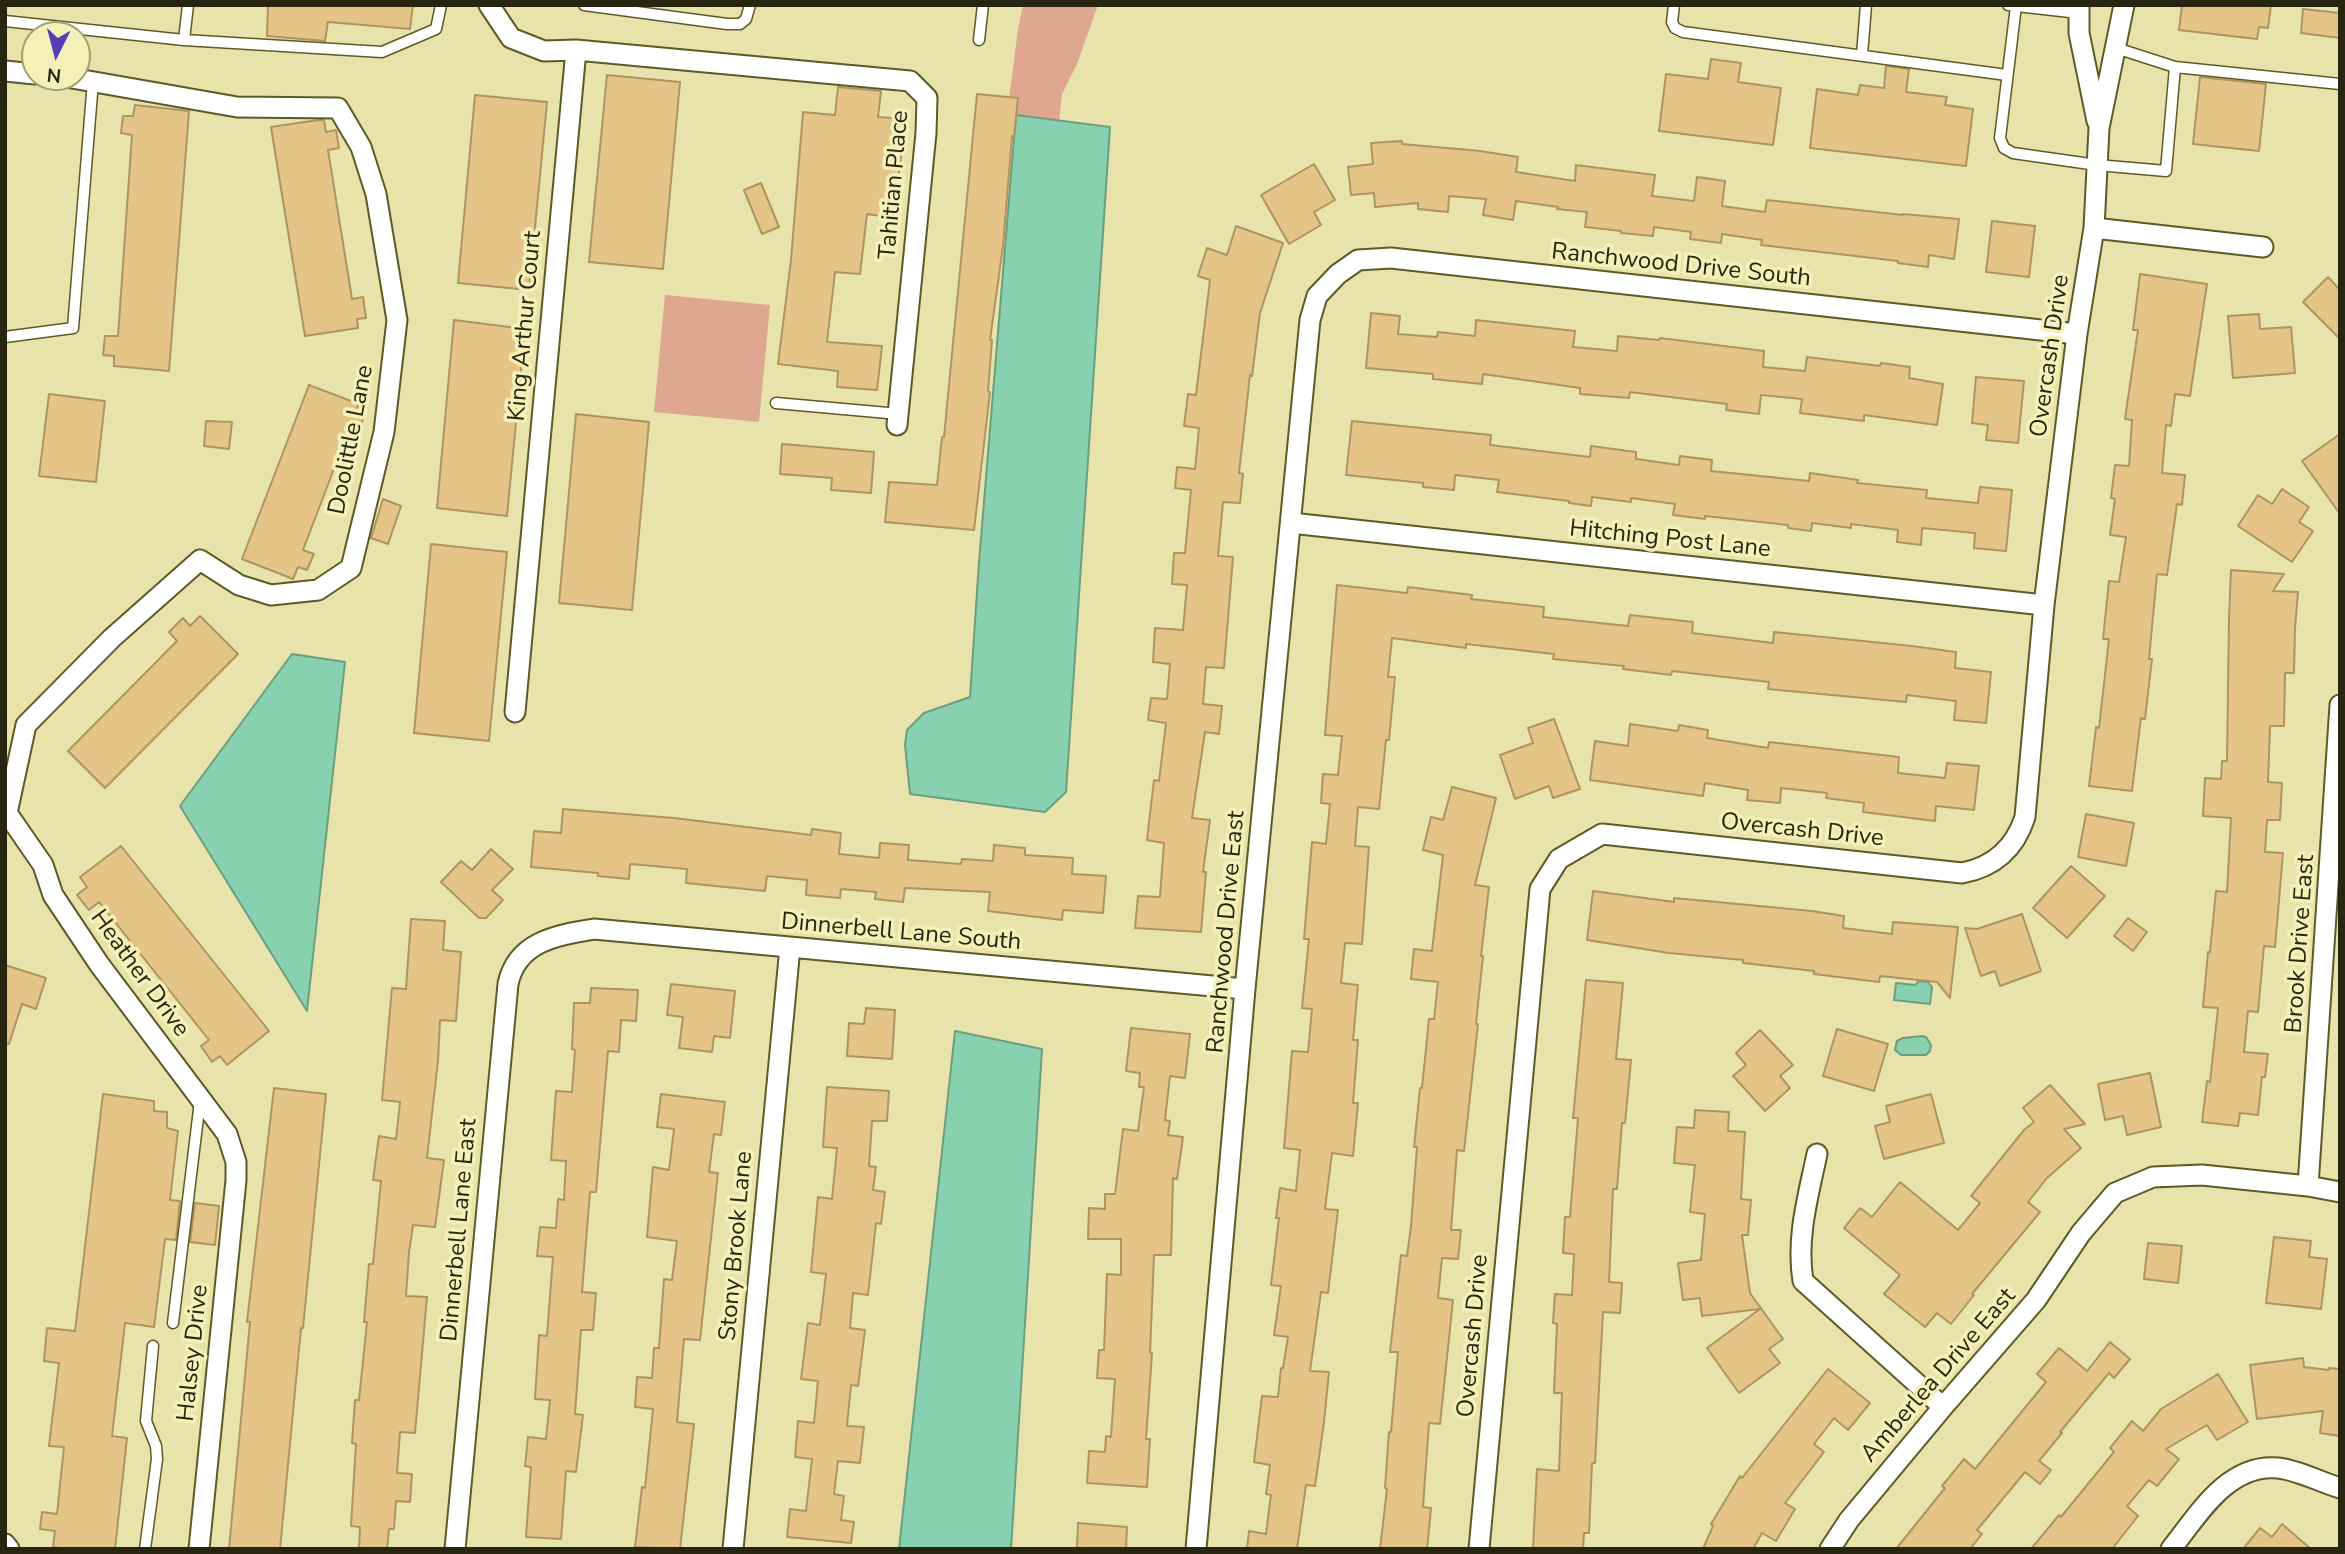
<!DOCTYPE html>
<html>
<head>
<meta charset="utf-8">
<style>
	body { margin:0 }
	#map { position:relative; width:2345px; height:1554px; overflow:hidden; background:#e7e3aa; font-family:"Nunito Sans",sans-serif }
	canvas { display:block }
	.frame { position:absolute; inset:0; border:7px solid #282610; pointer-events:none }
	.north { position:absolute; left:21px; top:21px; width:70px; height:70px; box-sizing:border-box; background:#f4f0b7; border:2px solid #a29f74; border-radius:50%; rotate:186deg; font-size:19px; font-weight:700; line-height:28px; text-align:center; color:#282610 }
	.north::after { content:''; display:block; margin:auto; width:24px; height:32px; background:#523eb5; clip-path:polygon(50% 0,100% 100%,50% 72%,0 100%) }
</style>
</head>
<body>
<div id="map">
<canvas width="2345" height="1554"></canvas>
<div class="frame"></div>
<div class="north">N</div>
</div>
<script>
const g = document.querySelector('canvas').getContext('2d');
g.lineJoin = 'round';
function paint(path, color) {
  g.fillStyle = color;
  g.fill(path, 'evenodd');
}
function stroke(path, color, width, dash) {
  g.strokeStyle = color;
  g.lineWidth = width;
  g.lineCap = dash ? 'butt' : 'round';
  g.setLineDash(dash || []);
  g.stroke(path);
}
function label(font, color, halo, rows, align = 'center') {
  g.font = font + ' "Nunito Sans",sans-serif';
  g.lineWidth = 7;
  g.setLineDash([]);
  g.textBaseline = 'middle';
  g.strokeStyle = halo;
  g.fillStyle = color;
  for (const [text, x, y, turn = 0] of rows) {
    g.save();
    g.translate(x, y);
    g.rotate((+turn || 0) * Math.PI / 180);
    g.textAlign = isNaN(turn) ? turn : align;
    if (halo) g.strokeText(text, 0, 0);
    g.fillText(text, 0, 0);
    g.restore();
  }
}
paint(new Path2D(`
	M1023,5H1098L1077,64L1062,94L1059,121L1016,116L1008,108L1018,29Z
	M665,295L770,305L759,422L654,412Z`), '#dfa78f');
const water = new Path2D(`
	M1016,115L1110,127L1066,792L1045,812L910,794L905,745L907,730L924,713L970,697L979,562Z
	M292,654L345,662L307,1011L180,806Z
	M1919,981L1928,982L1932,987L1930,1004L1894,1000L1896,983L1915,985Z
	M955,1031L1042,1049L1011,1549H899Z
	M1922,1036L1926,1037L1931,1045L1930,1051L1926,1055H1901L1895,1050L1897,1041L1903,1038Z`);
paint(water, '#88d1b0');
stroke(water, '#6b9e80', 2);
const building = new Path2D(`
	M268,5H413L410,29L328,22L325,41L267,36Z
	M2182,5H2271L2268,28L2259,27L2257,39L2179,30Z
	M2303,9L2340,13V38L2301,33Z
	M1711,59L1741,63L1738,82L1781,88L1773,145L1659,131L1666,74L1708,79Z
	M1886,66L1909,69L1906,92L1947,97L1945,105L1973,109L1966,166L1810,148L1817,89L1858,95L1860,85L1884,88Z
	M607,75L680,82L663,269L589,262Z
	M2200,77L2266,84L2259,151L2193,144Z
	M838,87L881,91L878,117L905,119L894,218L867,214L860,274L835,272L827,342L882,346L877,390L837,387L838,371L778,364L791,260L803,112L835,115Z
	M977,94L1018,98L1014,137L1012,136L1003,246L990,340H992L988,391L990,392L974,530L885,522L889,482L937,485L942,437H944Z
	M475,95L547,102L529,290L458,283Z
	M135,105L189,111L169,371L114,366V356L103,355L105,336H118L132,135L121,133L123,116H133Z
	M318,120H324L326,132L336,130L339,148L328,150L352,299L363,297L366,318L357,319L358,328L305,336L271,127Z
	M1402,141V144L1480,151L1518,157L1516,172L1575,181L1576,165L1655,175L1652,196L1694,201L1697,177L1725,181L1722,206L1765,212L1767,200L1903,215V214L1959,219L1954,259L1929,255L1928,267L1898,263V261L1761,245L1762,240L1722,234L1721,243L1690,239L1691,232L1654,227L1653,236L1621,233V231L1585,227L1587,212L1557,209L1558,207L1516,201L1513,220L1483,215L1486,199L1449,196L1448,212L1418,209V203L1375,207L1374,193L1351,195L1348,167L1373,164L1371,143Z
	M1314,164L1335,200L1314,212L1321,225L1289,244L1261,195Z
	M761,183L779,227L762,234L744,190Z
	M1992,221L2035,226L2029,277L1986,272Z
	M1236,226L1283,243L1260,313L1252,376L1250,375L1239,473L1243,474L1240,503L1223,502L1218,556L1233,557L1224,668L1206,667L1203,704L1222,706L1219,734L1205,732L1192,818L1210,820L1203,872H1206L1201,932L1135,928L1138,896L1160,897L1164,843L1147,840L1154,780L1159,781L1166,723L1148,720L1151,698L1167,699L1170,664L1153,662L1155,628L1183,630L1187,585L1172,584L1174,553H1185L1191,490L1175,488L1177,467L1195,469L1199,428L1184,426L1188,394L1196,395L1210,280L1198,276L1207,248L1227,255Z
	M2140,274L2207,284L2190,396L2175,394L2171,426L2166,425L2162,473L2185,475L2182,505L2177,504L2167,575L2157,574L2149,659H2152L2145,719L2141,718L2132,791L2089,786L2096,727L2099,728L2109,639H2103L2109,581L2119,582L2126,537L2110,535L2115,499L2111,498L2115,465L2129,466L2132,420L2125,419L2138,330H2133Z
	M2328,277L2340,290V339L2303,302Z
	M1371,313L1400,316L1398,334L1437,337L1438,332L1475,336L1476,320L1575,331L1573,347L1617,351L1618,336L1659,340L1660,338L1764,351L1763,367L1805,371L1807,357L1880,366L1881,363L1910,367L1909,378L1943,384L1937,425L1864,415V421L1800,413L1802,399L1761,395L1759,414L1726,410L1727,404L1630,392L1629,398L1580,394V388L1483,374L1482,384L1433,379V374L1366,368Z
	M2259,314L2260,329L2291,327L2295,373L2233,378L2228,316Z
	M454,320L525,329L507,516L437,508Z
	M1976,377L2024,381L2018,443L1986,440L1988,425L1972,423Z
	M309,385L359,404L354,415L363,419L357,436L348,432L303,550L314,554L307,570L298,567L293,579L242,559Z
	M49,394L105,401L96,482L39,476Z
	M576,414L649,422L632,610L559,603Z
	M206,421L232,422L229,449L204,446Z
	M1352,421L1491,435L1490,445L1590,457L1591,446L1636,452V459L1679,465L1680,456L1712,460L1711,471L1809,481L1810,473L1858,480L1857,483L1927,490L1926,498L1978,503L1980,487L2012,490L2006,551L1974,548L1975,533L1922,528L1921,545L1897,542L1898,530L1851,524V528L1812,523L1811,531L1788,528V525L1705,516V519L1673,515L1675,504L1631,498V502L1592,497L1591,506L1569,503V501L1497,492L1499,480L1455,475L1454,490L1423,487V483L1346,475Z
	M2340,434V514L2302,461Z
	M782,444L874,452L871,493L831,490L832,478L780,474Z
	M2282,489L2309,507L2299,522L2313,531L2292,562L2238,526L2258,495L2272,504Z
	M383,499L401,506L388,544L371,538Z
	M431,544L507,552L489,741L414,733Z
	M2231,570L2284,574L2273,591L2298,592L2295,628L2294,673H2285L2284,726H2270L2268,782L2282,783L2280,820H2267L2265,852L2283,853L2275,947L2264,946L2258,1012L2248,1011L2244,1052L2268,1054L2265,1077H2262L2258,1115L2240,1113L2238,1126L2202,1122L2207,1081L2210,1082L2218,1008L2203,1007L2208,952H2210L2216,891L2227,892L2231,818L2203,816L2205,778L2221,779L2222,761H2227L2229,619Z
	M1337,585L1407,593L1408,587L1472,595L1471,599L1544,607L1543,617L1628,626L1630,615L1693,622L1692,633L1773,643L1774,632L1912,646L1956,652L1955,668L1991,672L1986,723L1954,720L1956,701L1907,695L1906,702L1768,689L1769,682L1672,671L1671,675L1623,669L1624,666L1553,659L1554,654L1466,644V648L1392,638L1388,677H1395L1389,740H1386L1379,809L1358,807L1355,846L1369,847L1362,944L1345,943L1341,983L1358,985L1353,1040H1358L1353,1103H1358L1353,1156L1332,1153L1325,1209L1338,1210L1328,1293L1321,1292L1310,1371L1329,1372L1324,1422L1315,1486L1306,1485L1297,1549H1247L1249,1531L1266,1534L1271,1495L1266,1494L1270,1465L1254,1462L1262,1396L1278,1397L1281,1368H1283L1288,1337L1274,1335L1281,1286L1271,1285L1279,1218H1276L1280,1188L1296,1191L1300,1150L1284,1148L1292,1051L1308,1052L1312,1009L1302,1008L1309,939H1304L1312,842L1326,844L1330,804L1321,803L1323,774L1338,775L1342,736L1325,735Z
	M200,616L238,654L105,788L68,751L177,641L169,632L183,618L190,626Z
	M1554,719L1580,789L1553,798L1549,786L1515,799L1500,755L1533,743L1528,728Z
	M1630,724L1678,731L1679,725L1708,730L1707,738L1768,748L1769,742L1899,757L1898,773L1945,778L1947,763L1979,766L1974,810L1936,806L1935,821L1863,812L1864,803L1826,798L1827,793L1781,788L1780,803L1747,800L1748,790L1705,783L1703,796L1590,780L1595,741L1628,746Z
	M1452,787L1496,798L1475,885L1489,887L1481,956H1483L1476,1024H1478L1464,1151L1457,1150L1451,1230H1461L1458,1259L1442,1258L1438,1298L1453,1300L1440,1424L1429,1423L1423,1507L1431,1508L1427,1549H1380L1387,1489L1385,1488L1389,1432H1391L1398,1352H1390L1401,1255L1407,1256L1411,1226L1417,1147H1414L1420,1088H1422L1429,1019H1434L1438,982L1411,979L1414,949L1432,951L1443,855L1423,850L1431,817L1443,820Z
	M563,809L674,818L811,835L812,829L841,833L839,854L879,858L880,843L909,845L908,860L961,864L962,859L993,861L994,845L1025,848V855L1073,858L1072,874L1106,876L1103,913L1063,910L1062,920L988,911L990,892L905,888L903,902L875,899L876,892L841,889L840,898L806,895L807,880L767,876L765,891L686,883L687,869L630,864L629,879L598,876V873L531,867L534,831L561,833Z
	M2086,814L2134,823L2126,866L2078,857Z
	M121,846L269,1031L227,1065L220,1056L212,1062L201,1046L209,1040L99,902L89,910L77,895L87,887L80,877Z
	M491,849L513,869L492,890L503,900L486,918H479L441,882L461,861L472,870Z
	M2071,866L2105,896L2067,938L2033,908Z
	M1593,891L1674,902V898L1812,911L1844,916L1843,928L1892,934L1893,922L1958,927L1950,998L1937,982L1880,976L1879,982L1814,974V971L1743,963V960L1669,953L1587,940Z
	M2022,914L2041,971L2000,986L1995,971L1981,976L1965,928L1977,929Z
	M2128,918L2147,932L2133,951L2114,936Z
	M411,919L445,921L443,950L461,952L456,1021L440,1020L438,1061L427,1158L444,1160L435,1227L413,1225L409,1252L406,1296L427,1297L415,1433L400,1432L397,1473L412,1474L410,1502L396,1501L394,1529H389L387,1549H359L360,1527L351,1526L356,1444L352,1443L355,1400H359L367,1322H364L369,1264H373L381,1181L373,1180L379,1136L396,1139L400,1102L382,1100L392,988L406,989Z
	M5,965L46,978L36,1009L22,1004L9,1044L5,1043Z
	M1586,980L1623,983L1616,1059L1631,1060L1625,1123H1622L1617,1189H1613L1609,1282L1622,1283L1620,1313L1603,1312L1595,1463H1592L1589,1533H1584L1583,1549H1533L1537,1469L1559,1471L1562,1393H1554L1557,1324L1553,1323L1555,1294L1572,1295L1574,1254L1563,1253L1565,1217H1570L1578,1118H1573Z
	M671,984L735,991L730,1038L714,1036L712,1052L679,1048L683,1017L667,1015Z
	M591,988L638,990L636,1021L621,1020L619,1052L608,1051L596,1192H590L582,1292L596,1293L593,1330H581L575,1414L583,1415L576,1472L566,1471L561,1539L526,1537L531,1467L525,1466L528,1437L546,1439L550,1400L535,1399L539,1335L547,1336L553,1257L537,1256L540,1227L556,1228L558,1199L564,1200L566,1161L551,1160L556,1091L572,1092L575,1050L572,1049L574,1003H590Z
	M866,1008L895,1010L892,1059L847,1056L849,1023L864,1024Z
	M1131,1028L1190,1034L1185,1078L1170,1076L1165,1120L1170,1121L1168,1135L1183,1137L1177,1179L1173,1178L1171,1255H1154L1150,1353H1152L1146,1439H1150L1147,1487L1087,1483L1089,1451L1105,1452L1106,1436L1111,1437L1115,1379L1097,1378L1099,1350H1104L1107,1274L1121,1275V1239H1088L1089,1208L1105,1209V1194H1115L1123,1129L1138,1131L1144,1087H1139L1140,1073L1126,1071Z
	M1837,1029L1888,1044L1874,1091L1823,1076Z
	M1760,1030L1793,1065L1780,1076L1790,1088L1765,1111L1733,1076L1746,1065L1736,1053Z
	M2150,1073L2161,1127L2127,1135L2123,1116L2105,1120L2098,1084Z
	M2050,1085L2085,1124L2064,1129L2081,1148L2047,1178L2028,1202L2040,1212L1972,1294L1974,1295L1951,1324L1937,1313L1925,1327L1884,1294L1900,1275L1844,1228L1860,1208L1872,1217L1900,1182L1958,1230L1980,1203L1971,1196L2024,1130L2034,1122L2023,1108Z
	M827,1087L889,1091L887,1121H872L869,1166L876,1167L873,1190L885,1192L881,1224L876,1223L868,1295L853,1293L850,1328L865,1330L858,1386L851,1385L847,1426L864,1427L860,1463L838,1461L834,1494L844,1496L841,1520L854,1522L851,1543L787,1537L790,1509L806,1511L812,1459L795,1457L798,1421L814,1423L818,1381L801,1379L808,1323L820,1325L826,1274L811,1272L818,1197L832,1199L837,1148L823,1147Z
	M274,1088L326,1094L303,1328H301L280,1549H229L250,1322H247Z
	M103,1094L154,1101V1111L167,1112V1128L178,1131L170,1200L180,1201L176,1240L165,1239L154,1327L125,1323L112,1436L127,1438L115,1549H66L53,1547L55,1531L40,1529L42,1512L57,1514L64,1447L49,1446L59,1363L44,1361L47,1328L75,1331Z
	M661,1094L725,1102L721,1135L714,1134L709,1172L718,1173L700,1340L684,1339L677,1422L694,1424L680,1549L635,1547L642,1487L645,1488L653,1409L635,1407L637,1377L652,1378L654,1348H659L664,1279L672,1280L677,1241L647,1237L653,1167L669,1170L674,1129L657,1127Z
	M1931,1094L1944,1143L1884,1159L1875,1126L1890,1122L1886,1106Z
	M1695,1110L1729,1112L1728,1131L1745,1132L1741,1199L1751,1200L1748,1235H1742L1750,1293L1783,1339L1769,1349L1780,1363L1739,1393L1707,1348L1760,1309L1702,1316L1700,1298L1683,1300L1678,1263L1701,1260L1705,1214L1690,1212L1695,1165L1674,1163L1677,1127L1694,1128Z
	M195,1203L219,1206L215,1245L190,1242Z
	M2274,1237L2311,1241L2309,1257L2327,1259L2321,1309L2266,1303Z
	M2148,1243L2182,1246L2178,1283L2144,1279Z
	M2110,1342L2130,1359L2114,1378L2109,1373L2060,1432L2062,1433L2039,1461L2051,1470L2040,1484L2025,1472L1977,1530L1982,1534L1970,1549H1896L1945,1488L1942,1486L1964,1459L1975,1469L2046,1382L2037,1374L2059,1348L2087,1371Z
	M2303,1358L2304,1367L2329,1370V1368L2340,1369V1436L2320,1433L2323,1411L2257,1419L2250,1365Z
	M1828,1369L1870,1403L1848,1430L1834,1418L1814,1444L1824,1452L1785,1503L1795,1509L1776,1541L1762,1533L1753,1549H1703L1713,1526L1711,1524L1740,1476L1742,1478Z
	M2218,1374L2248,1422L2217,1440L2207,1425L2166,1449L2179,1459L2157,1486L2149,1480L2127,1506L2138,1516L2112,1549H2031L2059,1515L2061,1517L2114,1452L2110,1448L2132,1421L2143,1431L2161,1409Z
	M1078,1523L1127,1527L1126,1549H1077Z
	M2282,1524L2311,1549H2243L2260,1528L2272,1537Z`);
paint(building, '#e4c587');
stroke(building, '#ad9462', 2);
const lane = new Path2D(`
	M584,5L727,24H740L746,19L750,5
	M1674,5L1672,22L1675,28L1683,32L2007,75
	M2008,5L2079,13
	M2016,6L2000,138L2004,148L2013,153L2097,165L2166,171L2175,67
	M5,21L184,40L382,52L436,29L441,5
	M184,40L188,5
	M979,40L983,5
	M2116,48L2175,67L2340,84
	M1862,55L1866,5
	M5,337L73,328L93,81
	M776,403L899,414
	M173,1323L200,1101
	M145,1549L157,1459L156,1446L146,1421L153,1346`);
const street = new Path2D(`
	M489,5L511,38L544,51L576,50L910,81L927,98L926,133L897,425
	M2079,5V33L2097,121
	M5,71L35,74
	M2094,228L2263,247
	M1291,523L2044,605
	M515,712L576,50
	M7,813L26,725L112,638L200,560L239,585L271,595L318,590L351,568L384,432L397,320L376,194L361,147L338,108L237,107L66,77
	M7,813L43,865L53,895L99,964L227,1134L236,1162V1180L199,1549
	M1817,1154C1808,1197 1796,1238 1803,1281L1943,1407
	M2308,1186L2340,705
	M5,1544L9,1549
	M455,1549L508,984C517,941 558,935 594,929L1245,989
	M733,1549L790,947
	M1196,1549L1245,989L1310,320L1317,296L1338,274L1358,260L1391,258L2077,334
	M1479,1549L1540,889L1559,859L1602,834L1962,873C1994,867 2015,848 2025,817L2044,605L2077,334L2094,228L2099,128L2124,5
	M1830,1549L1849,1520L1943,1407L2036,1300L2081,1233L2115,1193L2153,1177L2202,1175L2308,1186L2340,1192
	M2171,1549C2198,1515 2228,1463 2278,1468C2298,1470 2320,1482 2340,1488`);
stroke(lane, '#5f5a25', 13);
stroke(street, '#5f5a25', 23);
stroke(lane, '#fff', 10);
stroke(street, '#fff', 19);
label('24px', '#282610', '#f4f0b7', [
	["Tahitian Place",895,185,-85],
	["Ranchwood Drive South",1681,266,6],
	["King Arthur Court",526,326,-85],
	["Overcash Drive",2051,356,-82],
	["Doolittle Lane",352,440,-79],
	["Hitching Post Lane",1670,540,6],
	["Overcash Drive",1802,831,6],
	["Ranchwood Drive East",1227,932,-85],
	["Dinnerbell Lane South",901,933,5],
	["Brook Drive East",2301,944,-86],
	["Heather Drive",139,974,54],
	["Dinnerbell Lane East",460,1230,-85],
	["Stony Brook Lane",737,1246,-85],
	["Overcash Drive",1474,1336,-85],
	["Halsey Drive",194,1353,-84],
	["Amberlea Drive East",1939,1376,-49]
]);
</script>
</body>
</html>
